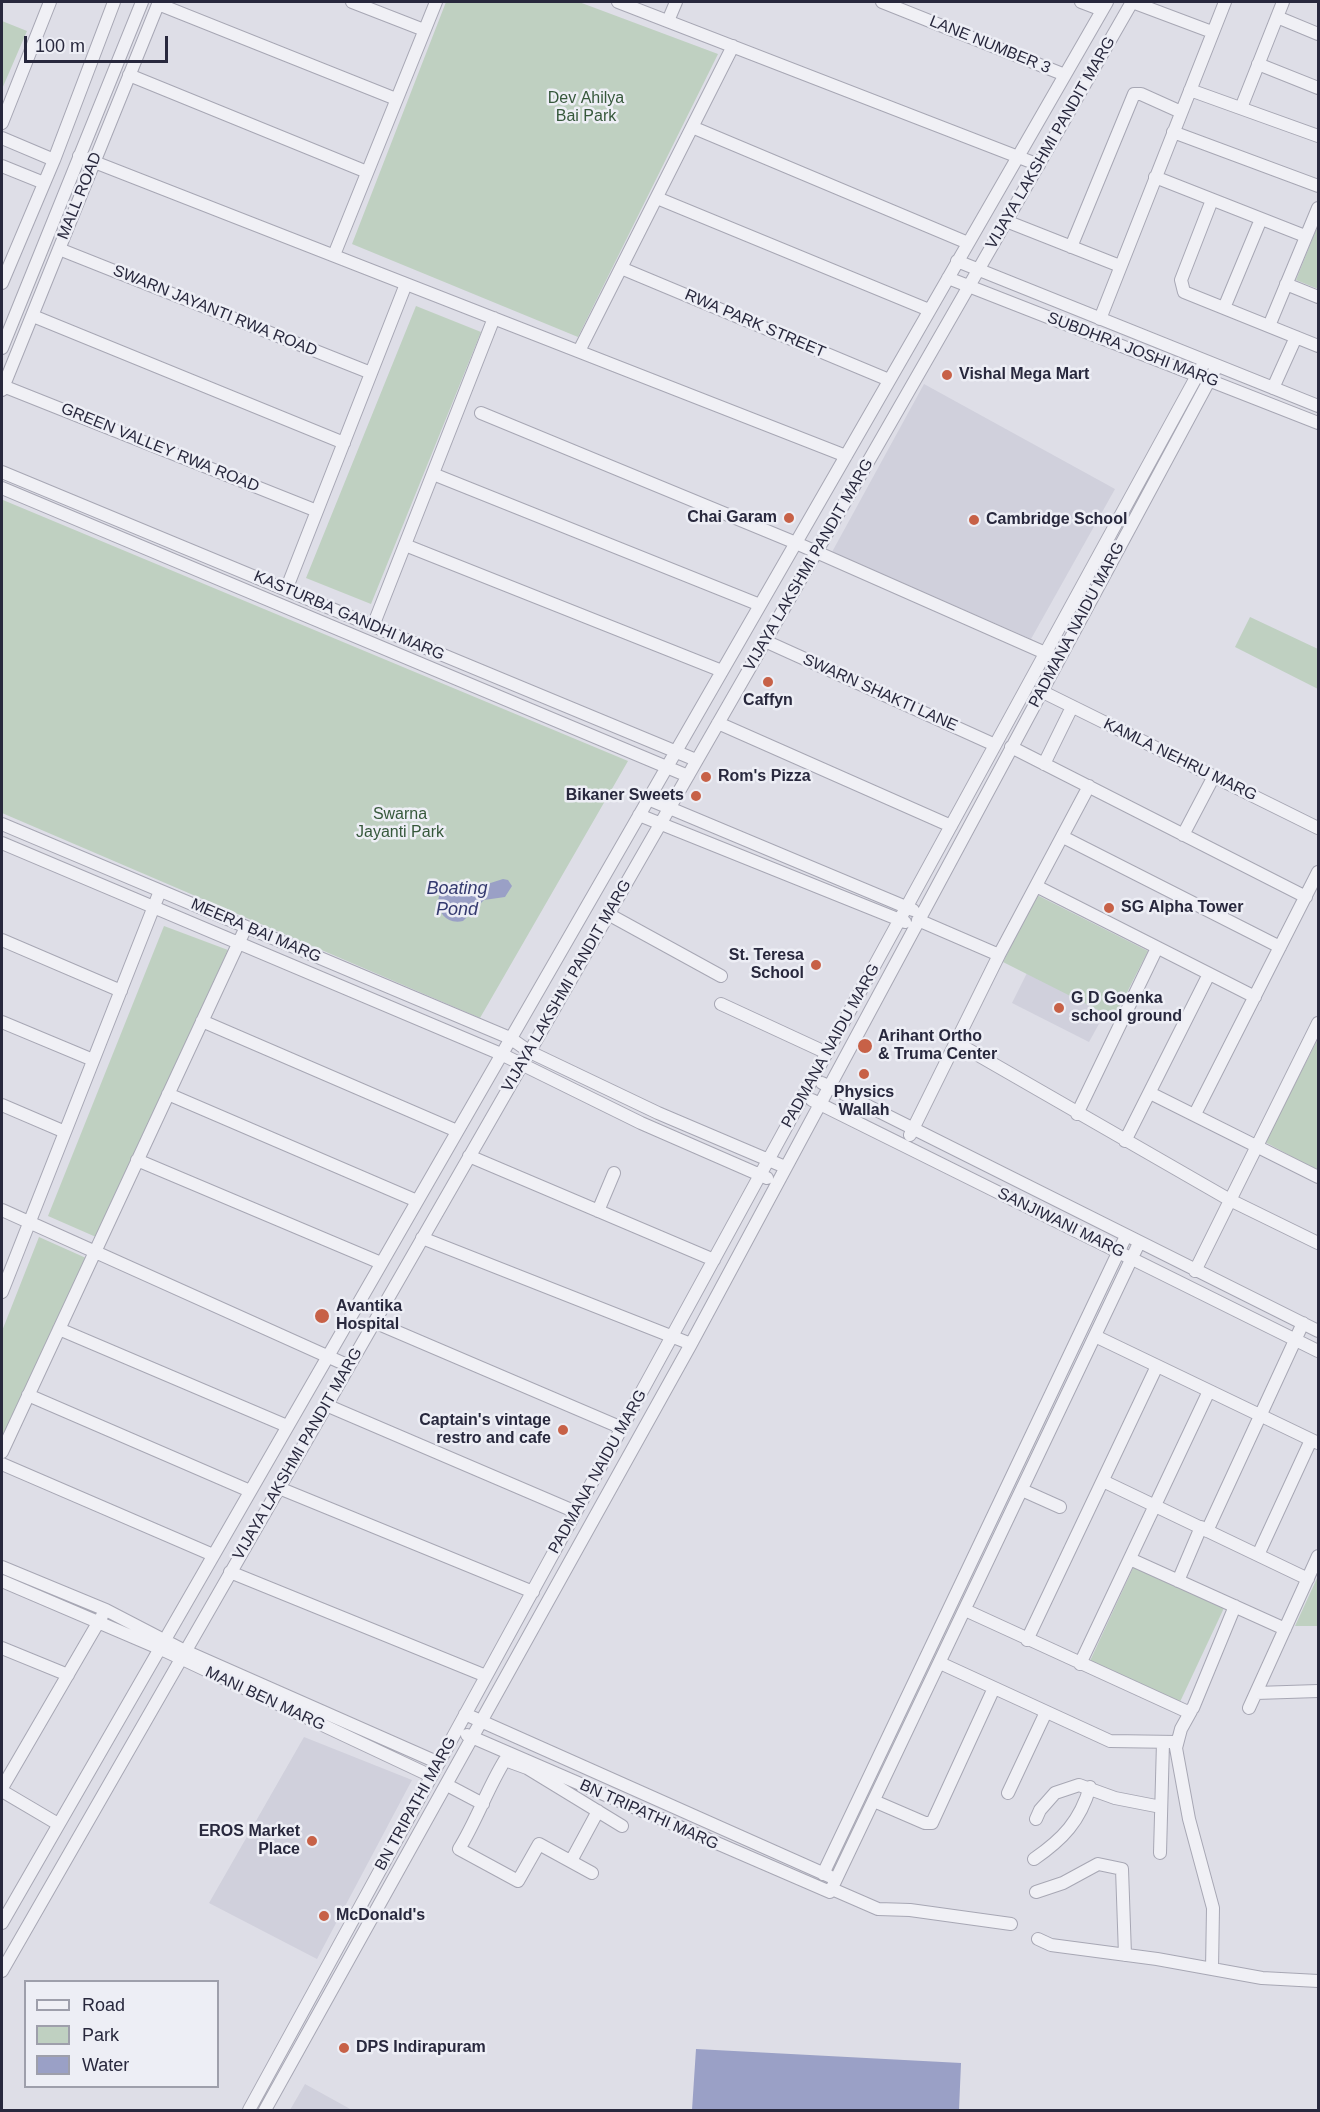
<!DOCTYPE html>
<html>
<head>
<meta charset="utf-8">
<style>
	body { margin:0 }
	#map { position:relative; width:1320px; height:2112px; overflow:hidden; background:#dedee7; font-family:Arial,sans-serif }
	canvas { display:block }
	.frame { position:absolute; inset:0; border:3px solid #28283d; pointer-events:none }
	.legend { position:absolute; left:24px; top:1980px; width:195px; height:108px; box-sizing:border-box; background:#edeef5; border:2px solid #9e9fab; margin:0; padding:8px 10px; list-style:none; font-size:18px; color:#28283d }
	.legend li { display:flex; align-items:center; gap:12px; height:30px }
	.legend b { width:30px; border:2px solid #9e9fab }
	.scale { position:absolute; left:24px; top:36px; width:144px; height:27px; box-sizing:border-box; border:3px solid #28283d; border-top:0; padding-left:8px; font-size:18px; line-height:21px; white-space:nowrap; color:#28283d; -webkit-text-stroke:4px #edeef5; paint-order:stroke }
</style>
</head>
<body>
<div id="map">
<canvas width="1320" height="2112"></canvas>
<div class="frame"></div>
<ul class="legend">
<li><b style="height:8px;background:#f0f0f5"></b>Road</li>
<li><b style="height:16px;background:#bfd0c1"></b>Park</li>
<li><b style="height:16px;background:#9aa0c6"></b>Water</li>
</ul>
<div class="scale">100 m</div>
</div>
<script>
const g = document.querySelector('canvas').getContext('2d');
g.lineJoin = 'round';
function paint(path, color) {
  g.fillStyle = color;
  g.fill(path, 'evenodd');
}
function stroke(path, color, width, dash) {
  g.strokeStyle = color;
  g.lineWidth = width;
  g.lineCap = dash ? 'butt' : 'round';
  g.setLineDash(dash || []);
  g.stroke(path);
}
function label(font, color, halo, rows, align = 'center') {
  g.font = font + ' Arial,sans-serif';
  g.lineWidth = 5;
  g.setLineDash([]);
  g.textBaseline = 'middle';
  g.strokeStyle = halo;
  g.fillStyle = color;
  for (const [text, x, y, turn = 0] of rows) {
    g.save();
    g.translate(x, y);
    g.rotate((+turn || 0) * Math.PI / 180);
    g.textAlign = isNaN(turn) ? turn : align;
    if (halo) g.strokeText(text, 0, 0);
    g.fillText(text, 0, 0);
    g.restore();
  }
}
paint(new Path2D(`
	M924,384L1115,489L1031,639L832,552Z
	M1027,973L1105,1013L1089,1042L1012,1003Z
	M304,1737L412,1780L317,1959L209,1903Z
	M305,2084L352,2110H290Z`), '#d0d0dc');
paint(new Path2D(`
	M446,2H579L718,54L578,337L352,244Z
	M2,21L27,31L2,89Z
	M1318,225V289L1296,280Z
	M416,306L481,332L371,604L306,578Z
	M3,500L628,761L480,1018L2,813Z
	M1250,617L1318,649V689L1235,647Z
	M1037,895L1148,951L1114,1018L1003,962Z
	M164,926L228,950L96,1237L48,1216Z
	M1318,1039V1171L1265,1142Z
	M39,1237L86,1258L2,1443V1331Z
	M1134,1566L1224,1608L1179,1704L1089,1663Z
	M1318,1576V1626H1295Z`), '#bfd0c1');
paint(new Path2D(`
	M503,879L508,880L512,886L505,897L484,900L463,921C428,929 428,862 478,887Z
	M696,2049L961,2063L959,2110H692Z`), '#9aa0c6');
const minor = new Path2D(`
	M352,2L424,30
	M618,2L1039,165
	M882,2L1065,75
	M1081,2L1102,10
	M158,4L396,99
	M1277,17L1318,34
	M668,21L676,2
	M1258,64L1318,88
	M129,75L367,172
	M1190,90L1318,136
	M1241,108L1283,2
	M2,123L50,2
	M692,127L968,243
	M1173,132L1318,186
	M2,138L54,160
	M79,156L846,456
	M2,166L44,183
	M1155,177L1305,236
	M657,198L929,310
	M1212,200L1181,280L1184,292L1318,346
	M1006,221L1120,266
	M1071,247L1134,94H1141L1181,112
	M59,249L371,373
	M334,255L436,2
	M957,261L1318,406
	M621,268L889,380
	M948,278L1318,423
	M2,283L54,160L114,2
	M1286,284L1318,297
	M1224,308L1261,219
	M33,316L344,443
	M1100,319L1225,2
	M1269,326L1318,208
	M2,348L142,2
	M579,351L733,46
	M3,386L317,511
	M1273,388L1296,337
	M2,390L159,2
	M481,413L796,543L1052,656
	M2,472L696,760
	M433,474L760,605
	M2,488L688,776
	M405,545L722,671
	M286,590L406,284
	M373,626L494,318
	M765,641L995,745
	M1041,691L1318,828
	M718,723L951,826
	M1011,747L1306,897
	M1044,764L1072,707
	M648,799L913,910
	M639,815L905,922
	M2,824L510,1038L530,1052L658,1113L785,1167
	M1183,835L1214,776
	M1063,837L1280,947
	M2,843L501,1054L641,1123L767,1178
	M1036,886L1255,997
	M608,914L721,976
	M918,920L999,955
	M2,940L121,991
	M721,1004L827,1053
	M202,1021L457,1131
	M2,1022L93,1060
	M957,1043L1230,1200L1318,1243
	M822,1083L1318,1331
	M1150,1093L1318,1177
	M168,1094L417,1201
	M812,1100L1318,1351
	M2,1105L65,1132
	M1077,1114L1157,948
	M1195,1114L1318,872
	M910,1135L999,955L1089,786
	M1125,1141L1209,974
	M469,1156L714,1260
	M137,1160L381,1263
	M2,1210L349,1366
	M598,1211L614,1173
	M422,1238L691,1344
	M1195,1271L1318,1023
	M2,1292L160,891
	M374,1322L622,1428
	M59,1329L287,1426
	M1095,1336L1318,1443
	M28,1395L250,1491
	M326,1405L576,1512
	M2,1452L246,927
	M2,1464L213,1555
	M1103,1481L1308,1579
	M279,1488L533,1592
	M1022,1490L1060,1507
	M1207,1531L1303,1323
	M1258,1555L1311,1440
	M1130,1559L1285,1629
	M2,1567L106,1610L185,1651L439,1763
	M230,1572L486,1676
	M2,1581L161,1649L431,1776
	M1178,1581L1201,1527
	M965,1610L1188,1712L1193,1708L1235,1606
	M1027,1640L1157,1366
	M2,1648L68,1675
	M940,1663L1110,1741L1177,1742
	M1080,1664L1209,1391
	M1256,1693L1318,1691
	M1249,1708L1318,1556
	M1191,1711L1181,1729L1176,1748L1189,1819L1213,1908L1212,1969
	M465,1714L829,1876
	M467,1735L830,1892L1139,1243
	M447,1785L483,1804
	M2,1788L102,1616
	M2,1791L58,1824
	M1008,1793L1046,1712
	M874,1801L925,1823H932L994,1688
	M1036,1819L1040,1810L1055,1793L1079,1785L1115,1798L1161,1807
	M1160,1853L1163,1742
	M1034,1859C1063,1839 1080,1821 1090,1787
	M571,1861L598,1811
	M592,1873L539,1844L518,1881L459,1849C477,1820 487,1789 505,1760L527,1768L622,1826
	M823,1874L1126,1236
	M832,1889L878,1909L910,1910L1011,1924
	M1036,1892L1063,1883L1098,1864L1122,1869L1125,1955
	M2,1923L1107,2
	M1038,1939L1051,1945L1157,1959L1262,1978L1318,1981
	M2,1971L1132,2L1212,32
	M249,2110L1205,361
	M265,2110L691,1344L1217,366`);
stroke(minor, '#a7a7b4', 14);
stroke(minor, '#f0f0f5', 12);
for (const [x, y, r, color] of [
	[947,375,6,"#c76147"],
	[789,518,6,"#c76147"],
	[974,520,6,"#c76147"],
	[768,682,6,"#c76147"],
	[706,777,6,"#c76147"],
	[696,796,6,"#c76147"],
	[1109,908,6,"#c76147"],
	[816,965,6,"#c76147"],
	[1059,1008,6,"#c76147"],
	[865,1046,8,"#c76147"],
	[864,1074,6,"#c76147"],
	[322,1316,8,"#c76147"],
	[563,1430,6,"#c76147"],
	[312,1841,6,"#c76147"],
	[324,1916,6,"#c76147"],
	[344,2048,6,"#c76147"]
]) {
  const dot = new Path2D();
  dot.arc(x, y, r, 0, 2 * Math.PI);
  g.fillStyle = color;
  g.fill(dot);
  stroke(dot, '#edeef5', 2);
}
label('16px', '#28283d', '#edeef5', [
	["LANE NUMBER 3",990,45,22],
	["VIJAYA LAKSHMI PANDIT MARG",1051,143,-60],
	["MALL ROAD",80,196,-68],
	["SWARN JAYANTI RWA ROAD",215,311,22],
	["RWA PARK STREET",755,324,23],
	["SUBDHRA JOSHI MARG",1133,350,21],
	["GREEN VALLEY RWA ROAD",160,448,22],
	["VIJAYA LAKSHMI PANDIT MARG",809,565,-60],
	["KASTURBA GANDHI MARG",349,616,23],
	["PADMANA NAIDU MARG",1077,625,-62],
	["SWARN SHAKTI LANE",880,693,24],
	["KAMLA NEHRU MARG",1180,760,26],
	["MEERA BAI MARG",256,931,23],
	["VIJAYA LAKSHMI PANDIT MARG",567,986,-60],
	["PADMANA NAIDU MARG",831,1046,-61],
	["SANJIWANI MARG",1061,1223,26],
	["VIJAYA LAKSHMI PANDIT MARG",298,1454,-60],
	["PADMANA NAIDU MARG",598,1472,-61],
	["MANI BEN MARG",265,1699,25],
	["BN TRIPATHI MARG",416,1804,-61],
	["BN TRIPATHI MARG",649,1815,24]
]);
label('16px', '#36583b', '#edeef5', [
	["Dev Ahilya",586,99],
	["Bai Park",586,117],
	["Swarna",400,815],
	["Jayanti Park",400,833]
]);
label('bold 16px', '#28283d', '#edeef5', [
	["Vishal Mega Mart",959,375],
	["Chai Garam",777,518,"right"],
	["Cambridge School",986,520],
	["Caffyn",768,701,"center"],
	["Rom's Pizza",718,777],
	["Bikaner Sweets",684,796,"right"],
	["SG Alpha Tower",1121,908],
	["St. Teresa",804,956,"right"],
	["School",804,974,"right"],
	["G D Goenka",1071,999],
	["school ground",1071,1017],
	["Arihant Ortho",878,1037],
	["& Truma Center",878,1055],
	["Physics",864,1093,"center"],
	["Wallah",864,1111,"center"],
	["Avantika",336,1307],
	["Hospital",336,1325],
	["Captain's vintage",551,1421,"right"],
	["restro and cafe",551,1439,"right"],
	["EROS Market",300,1832,"right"],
	["Place",300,1850,"right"],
	["McDonald's",336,1916],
	["DPS Indirapuram",356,2048]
], 'left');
label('italic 18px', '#343a6f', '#edeef5', [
	["Boating",457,889],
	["Pond",457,910]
]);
</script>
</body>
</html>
